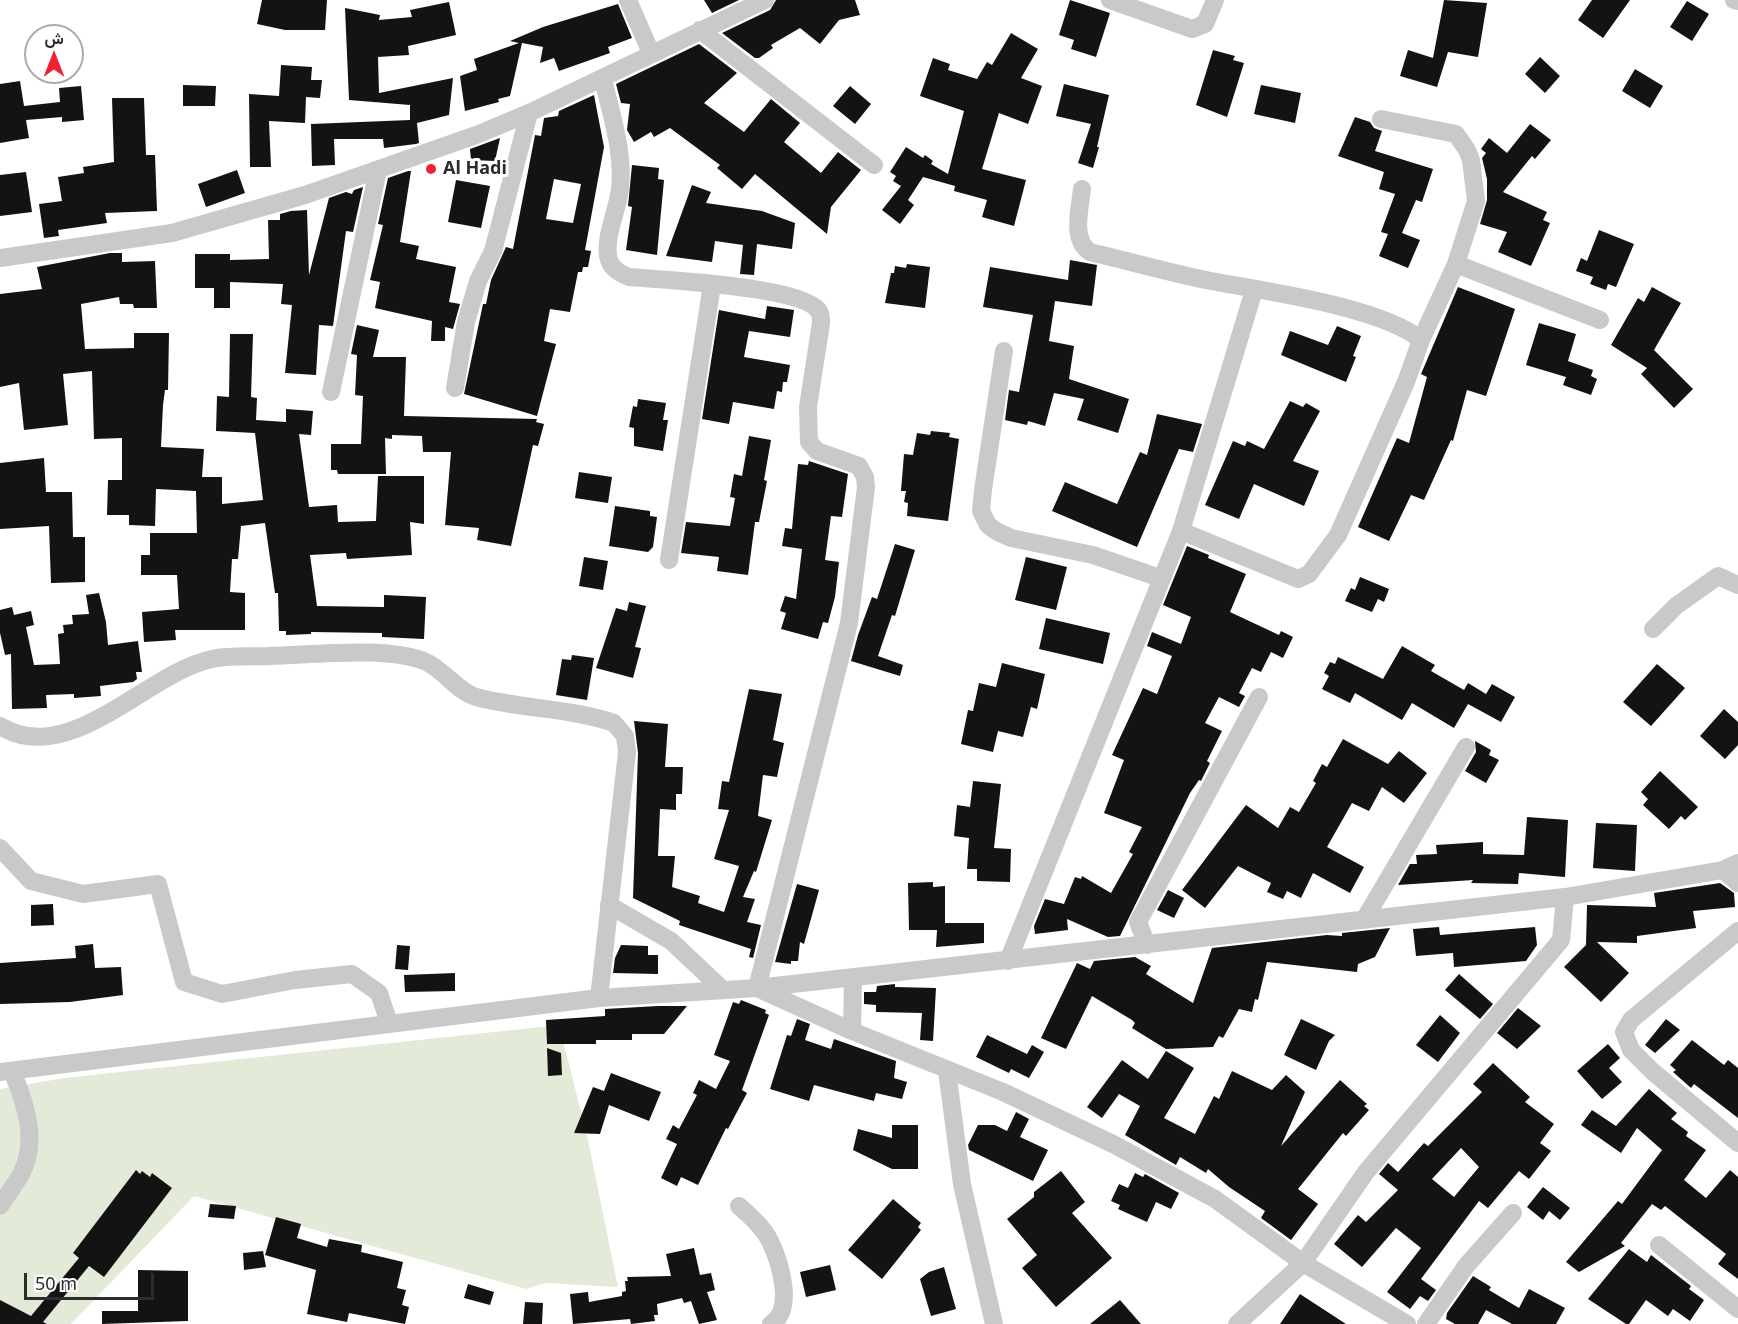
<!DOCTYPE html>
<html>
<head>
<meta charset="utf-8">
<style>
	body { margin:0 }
	#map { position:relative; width:1738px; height:1324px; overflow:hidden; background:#fff; font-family:"Noto Sans",Vazirmatn,sans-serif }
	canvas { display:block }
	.north { position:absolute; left:24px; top:24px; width:60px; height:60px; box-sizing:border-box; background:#fff; border:2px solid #ababab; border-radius:50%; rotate:0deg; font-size:16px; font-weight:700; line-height:24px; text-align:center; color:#2c2c2c }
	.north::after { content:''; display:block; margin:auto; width:21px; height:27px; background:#f22033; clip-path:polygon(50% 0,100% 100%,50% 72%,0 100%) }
	.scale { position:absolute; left:24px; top:1273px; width:130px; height:27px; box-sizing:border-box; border:3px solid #2c2c2c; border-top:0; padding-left:8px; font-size:18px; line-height:21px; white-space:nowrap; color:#2c2c2c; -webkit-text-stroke:4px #fff; paint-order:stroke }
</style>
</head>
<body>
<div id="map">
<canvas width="1738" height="1324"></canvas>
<div class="north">ش</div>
<div class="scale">50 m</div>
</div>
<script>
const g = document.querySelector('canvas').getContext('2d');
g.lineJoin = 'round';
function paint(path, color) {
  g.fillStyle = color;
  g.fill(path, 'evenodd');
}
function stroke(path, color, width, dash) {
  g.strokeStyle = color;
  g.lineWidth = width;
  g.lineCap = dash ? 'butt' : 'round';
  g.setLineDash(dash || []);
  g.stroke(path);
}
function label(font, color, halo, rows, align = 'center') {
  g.font = font + ' "Noto Sans",sans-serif';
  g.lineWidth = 6;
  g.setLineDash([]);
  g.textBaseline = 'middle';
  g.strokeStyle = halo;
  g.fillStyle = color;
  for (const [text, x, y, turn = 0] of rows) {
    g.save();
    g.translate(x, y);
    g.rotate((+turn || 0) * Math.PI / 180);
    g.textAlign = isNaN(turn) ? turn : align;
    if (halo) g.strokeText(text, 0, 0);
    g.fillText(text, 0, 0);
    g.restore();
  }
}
paint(new Path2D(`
	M559,1025L587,1135L618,1287L545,1283L526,1289L194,1196L71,1324H0V1089L64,1078Z`), '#e3ebd8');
paint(new Path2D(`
	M262,0H327L325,30H285L257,24Z
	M704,0H739L712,13Z
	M776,0H855L860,15L839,20L820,44L800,28L771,45L773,48L759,58H755L722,33L770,10Z
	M1070,0L1110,13L1096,57L1071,49L1074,40L1059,35Z
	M1444,0L1487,3L1478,57L1448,52L1437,87L1400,76L1408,50L1433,58Z
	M1592,0H1630L1603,38L1578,20Z
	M1687,1L1709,14L1692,41L1670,27Z
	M449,2L456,35L408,46L409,55L378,57L379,93L453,78L449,115L417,123L419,143L416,144L384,148L383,139H334L335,165L312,166L311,124L410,120V105L349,100L345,8L380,15L379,20L412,17L410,10Z
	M618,4L632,38L608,47L610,53L559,71L554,58L540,63L543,47L522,43L510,96L498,99L499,102L465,111L460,76L477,70L474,59L519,43L510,41L543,27Z
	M1011,33L1038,49L1021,78L1042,86L1028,124L999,113L982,169L1026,180L1014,226L982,217L987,200L954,191L955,186L923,177L908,200L914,205L900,224L882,210L901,186L893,181L896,176L890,172L906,147L923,158L925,155L933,161L931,164L948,174L964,111L920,96L933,58L950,64L948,70L977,79L987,62L992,65Z
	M699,44L737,73L704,103L744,132L771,99L800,123L784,142L821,173L838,152L861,170L831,207L827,234L755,174L742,189L717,168L720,165L670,128L654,137L651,132L634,142L627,130L630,104L621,103L616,84Z
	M1213,50L1235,56L1233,60L1244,63L1227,117L1196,105Z
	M1540,57L1560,76L1545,93L1525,74Z
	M281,65L312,67L311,80H322L320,98L306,97L305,123L269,121L271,167H250L249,94L279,96Z
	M1635,69L1663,86L1650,108L1622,91Z
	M20,81L24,106L60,102L59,88L81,86L84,120L62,122V117L26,120L29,138L0,143V84Z
	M1064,84L1109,95L1097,147H1099L1093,168L1078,163L1091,124L1056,116Z
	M183,85L216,86L215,106H183Z
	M1261,85L1301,93L1295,123L1254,114Z
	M850,86L871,104L855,124L833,106Z
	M594,95L604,147L585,250L591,251L588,267H583L582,272H578L570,312L550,309L544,341L556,344L537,416L464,394L483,304H486L491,280L506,247L513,249L535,135L541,136L544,118L558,116L559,111ZM554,179L581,184L573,223L546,219Z
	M112,98H144L146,155H155L157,211L105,213L107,223L58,230L59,236L44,238L39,204L62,201L58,177L84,173L83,167L114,162Z
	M1355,117L1370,122L1374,128L1382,131L1375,151L1433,169L1422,202L1416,200L1402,233L1420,240L1408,268L1379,256L1388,234L1381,232L1395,194L1379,189L1384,172L1338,156Z
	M1530,124L1551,140L1535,159L1532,156L1503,192L1547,212L1543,220L1550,223L1531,266L1498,252L1507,232L1480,224L1487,200V179L1482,158L1486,153L1481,149L1489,138L1507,153Z
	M500,138L495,161L471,160L470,149Z
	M632,165L659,168L658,179L664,180L657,255L626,250L632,207L628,206Z
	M237,170L245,193L206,207L198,184Z
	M408,171H411L400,242L419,246L416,259L456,267L449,302L460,304L453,329L445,327V341H431L432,321L375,308L380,282L370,280L383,225L378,224L388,178Z
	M26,172L32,212L0,216V175Z
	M456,180L490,186L481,228L448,222Z
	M692,185L711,192L706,203L762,211L795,223L792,249L757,244L754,275L740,274L743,245L715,241L712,262L666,256Z
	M363,187L353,232L346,231L333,326L319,325L316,375L285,373L292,305L281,304L283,284L230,282V308H214V288H195V254H230V260L269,259L268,220H280V214L291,211L307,210L309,275L329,198L346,192L352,194L354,190Z
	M1599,230L1634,244L1616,287L1608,284L1606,290L1590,284L1593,277L1576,271L1581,258L1587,261Z
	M110,253H122V262L155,261L157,308H134L133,304H120L119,297L81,304L85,349L134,348V333H169L168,390H165L163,405L161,447L204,449L202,477H222V504L263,500L255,433L216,431L217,396L229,397L230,334H253L251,397L257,398L256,420L286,422V409L313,411L311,435L299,434L309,507L337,505L338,522L376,521L378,476H424V524L410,522L412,555L347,559L346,553L310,555L317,606L384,607V595L426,597L424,639L382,637V633L311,632V634L286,635V631H279L278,593H275L265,523L241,526L238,559H232L230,592L245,593V630H175L176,640L144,642L142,612L179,609L177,575H141V555H150V533H197L196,491L156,489L155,526L129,525V515H107L108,480H122V438L94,439L92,371L63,374L68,425L24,430L19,383L0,387V294L42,289L37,267Z
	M1070,260L1097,265L1092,306L1055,301L1049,341L1074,346L1069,379L1129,399L1118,433L1077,420L1084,399L1054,393L1045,426L1028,421L1027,425L1005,420L1009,390L1019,392L1033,315L983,307L990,267L1068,280Z
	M907,264L930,267L925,308L885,303L891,273H894L895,266L906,268Z
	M1458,287L1515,309L1486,396L1467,390L1453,441L1451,440L1424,500L1411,495L1389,541L1358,527L1397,438L1409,443L1427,377L1421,374Z
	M1652,287L1681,303L1654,350L1693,389L1674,408L1641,374L1647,368L1611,345L1638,298L1644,302Z
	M767,306L794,310L790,337L749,331L744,357L790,365L787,382H783L782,392L777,391L774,409L733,402L729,424L702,419L719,310L765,319Z
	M1539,323L1576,334L1568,361L1593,370L1591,376L1597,379L1591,395L1563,385L1566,377L1526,365Z
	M357,325L379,330L373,357H406L404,416L537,419L536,422L544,424L538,446L533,445L511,546L477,540L479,528L445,525L451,452H423L422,436L392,435V439L385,438L386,474H338L337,470H331V444H361L363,396L355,395L357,355L351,354Z
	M1337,326L1361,336L1353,356L1356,357L1346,382L1281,355L1290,331L1328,345Z
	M638,399L666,403L663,420H668L663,451L634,446V428L629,427L633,406L637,407Z
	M1290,401L1303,407L1306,403L1320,411L1293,461L1319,471L1304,506L1254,484L1239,519L1205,505L1233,441L1245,446L1247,441L1264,449Z
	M1157,414L1202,424L1193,452L1179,449L1137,547L1052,511L1065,482L1117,504L1140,452L1147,455Z
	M931,431L950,433L949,437L959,439L948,521L907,516L908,503L904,502L906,491H901L904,454L913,455L917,433L930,435Z
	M749,436L771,440L764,480L767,481L759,522H755L748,575L717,571L719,557L681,553L686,522L730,526L735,498L730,497L734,474L742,476Z
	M44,458L46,492H72L73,537H85V582L51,583L49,526L0,529V463Z
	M809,461L848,474L842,517L831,516L825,560L839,562L835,597L828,623L823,622L818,639L781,629L786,613L780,611L785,596L796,599L802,549L782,546L785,528L792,529L798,464L808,465Z
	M579,472L612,477L608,503L575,498Z
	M615,506L650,511V516L657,517L653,547L648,552L609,546Z
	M895,544L915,550L895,616L892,615L878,656L903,665L900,676L851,661L858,635L872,597L877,599Z
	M1187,546L1209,555L1208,558L1246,574L1230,612L1279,635L1281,631L1293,637L1283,658L1271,652L1261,672L1252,668L1239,693L1245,696L1239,707L1219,697L1205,723L1222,731L1207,761L1210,763L1201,781L1199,780L1190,793L1120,936L1108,937L1067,919L1068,930L1035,934L1034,926L1045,899L1064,904L1075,877L1081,879L1082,876L1111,893L1133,854L1129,852L1142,827L1104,813L1124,760L1112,755L1143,688L1157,694L1172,656L1147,646L1152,632L1181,644L1191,617L1163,605Z
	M584,557L608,561L603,590L579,586Z
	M1026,557L1067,567L1056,610L1015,600Z
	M1360,577L1389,589L1384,602L1378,599L1372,612L1345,601L1351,588L1355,590Z
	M99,593L106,622L108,645L138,641L142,672H136L137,679L133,682L100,686L101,696L74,698V694L46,695L47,708L12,709L11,654L5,655L0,633V610L12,607L14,615L31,611L34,625L26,627L34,665L60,664L58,634L64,633L63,625L73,624L72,615L89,614L86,595Z
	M629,602L646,606L635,647L641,648L633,678L596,668L616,608L627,611Z
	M1046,618L1110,633L1103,664L1039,649Z
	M1402,646L1435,665L1431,671L1464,690L1468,683L1486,694L1492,684L1515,697L1501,722L1468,704L1454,728L1412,703L1402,720L1355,693L1350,703L1322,689L1329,676L1324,673L1330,662L1335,664L1338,657L1383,679Z
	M572,655L594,658L587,700L556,695L562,659L571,660Z
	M1002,663L1045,674L1037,709L1031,707L1023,737L998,731L993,752L961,744L968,710L973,711L979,683L996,687Z
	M1657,664L1685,688L1651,726L1623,702Z
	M749,689L782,694L773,740L784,743L777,777L763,775L758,816L772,820L756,872L754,871L743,897L755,899L747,922L761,925L753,958L749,957L751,949L679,925L680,921L633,898L638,753L634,721L668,724L665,767H683L682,794H676V810L660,809L658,856H675L672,887L700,896L698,903L724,912L739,866L714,859L729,810L718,809L722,781L729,782Z
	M1724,709L1738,722V745L1725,759L1700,736Z
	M1343,739L1388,764L1399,751L1427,773L1404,803L1382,787L1369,811L1352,803L1327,847L1364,867L1350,893L1313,873L1301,898L1287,891L1283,899L1267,892L1271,883L1238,866L1205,908L1182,890L1246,805L1278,828L1290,807L1299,812L1316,783L1313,781L1322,764L1327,767Z
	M1475,741L1491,750L1489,755L1499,760L1486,783L1465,771L1476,752Z
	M1660,771L1698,807L1685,820L1681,816L1669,829L1643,805L1648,799L1641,792Z
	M973,781L1001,784L994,848L1011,849L1010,882L977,881V869H967L969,838L954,836L957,805L970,807Z
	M1527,817L1568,820L1565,877L1519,873L1518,884L1471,883L1473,880L1398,885L1410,864H1417L1416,855L1437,854L1436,845L1483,842V854L1524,855Z
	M1596,823L1637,825L1635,871L1593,868Z
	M933,882V887L945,886V923H984V943L936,947L937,930H909L908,883Z
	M1720,883L1734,893L1735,907L1693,911L1696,928L1637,936V943L1597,942L1629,973L1601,1002L1564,967L1586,945L1587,905L1656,907L1654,893Z
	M797,884L819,890L804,944L800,942L798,961H791V964L775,962Z
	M1168,890L1184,898L1174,918L1157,910Z
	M53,904L54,925L31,926V905Z
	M1439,927L1440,935L1535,927L1537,945L1526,961L1454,967L1453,953L1416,956L1413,929Z
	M1390,928L1375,957L1358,964L1357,972L1267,962L1258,1000L1255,999L1252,1012L1239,1009L1223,1038L1219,1036L1213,1047L1166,1049L1132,1028L1135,1023L1132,1020L1092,996L1066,1049L1041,1038L1077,963L1090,969L1094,961L1135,957L1151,966L1146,974L1193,1003L1212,948L1327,935L1342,936V933Z
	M93,944L95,968L121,967L123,995L70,1002L0,1004V963L76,958L75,946Z
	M397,945L410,946L408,970L395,969Z
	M621,945L648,946V955H658V974L613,973L615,958Z
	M455,973V991L405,992L404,975Z
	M1459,974L1493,1004L1480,1019L1445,990Z
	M895,984V987L936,988L933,1041L920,1040L922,1013L876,1012V1005L864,1004V992H876L877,986Z
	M741,1000L766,1010L765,1013L769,1015L742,1090L747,1093L728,1129L726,1128L698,1185L681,1177L677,1186L661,1178L677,1144L666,1139L673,1125L679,1129L697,1095L693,1093L699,1080L716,1089L730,1061L714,1055L733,1002L739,1004Z
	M658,1006H687L664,1034H632V1040H596V1044H547L546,1020L605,1016V1009Z
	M1518,1008L1541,1026L1517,1049L1497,1033Z
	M1440,1015L1460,1033L1438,1062L1416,1045Z
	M797,1019L810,1024L805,1040L831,1049L834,1039L896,1061L894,1078L907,1082L902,1099L876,1093L874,1101L814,1085L809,1101L770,1089L787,1035L791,1036Z
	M1301,1019L1335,1035L1329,1041L1316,1070L1284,1055Z
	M1666,1019L1680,1030L1655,1053L1645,1045Z
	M987,1035L1027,1054L1032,1045L1044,1052L1029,1078L1011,1069L1009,1073L976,1057Z
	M1692,1040L1724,1065L1728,1060L1738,1068V1118L1694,1084L1691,1088L1673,1072L1676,1070L1670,1065Z
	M1608,1044L1620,1058L1609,1068L1622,1082L1602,1099L1577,1071Z
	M547,1048L561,1053L562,1075L548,1076Z
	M1166,1051L1194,1068L1164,1118L1195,1134L1214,1096L1219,1099L1232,1071L1272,1090L1286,1075L1305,1092L1281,1146L1340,1080L1367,1104L1364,1106L1369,1110L1346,1136L1343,1133L1298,1189L1318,1204L1291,1240L1261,1218L1265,1211L1229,1187L1208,1169L1206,1173L1180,1157L1176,1165L1125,1135L1140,1106L1119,1094L1102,1118L1087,1107L1122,1060L1148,1079Z
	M1493,1063L1530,1097L1525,1102L1554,1124L1540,1143L1551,1151L1529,1179L1519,1171L1488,1208L1479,1201L1421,1279L1436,1290L1428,1301L1420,1296L1410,1309L1387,1292L1421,1248L1396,1228L1362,1267L1334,1244L1358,1215L1366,1222L1398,1190L1379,1174L1388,1163L1398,1172L1424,1143L1428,1146L1482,1092L1473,1084ZM1461,1148L1479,1167L1454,1197L1432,1179Z
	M611,1073L661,1092L649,1121L609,1105L600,1134L574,1133L593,1087L604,1091Z
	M1649,1089L1677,1113L1671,1119L1688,1132L1686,1136L1706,1150L1684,1180L1706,1198L1730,1170L1738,1177V1279L1718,1264L1726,1254L1665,1206L1661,1210L1652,1204L1621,1243L1625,1246L1579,1272L1566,1262L1618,1201L1622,1204L1662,1150L1637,1128L1621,1153L1581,1125L1592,1110L1616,1126Z
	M1016,1112L1029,1119L1020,1137L1048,1150L1033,1181L969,1150L968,1145L978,1125H995L1007,1131Z
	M892,1125H918V1169H892L853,1150L858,1129L892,1138Z
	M136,1170L140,1174L142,1171L150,1177L152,1173L172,1188L104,1277L89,1266L43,1322L47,1324H0V1300L31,1316L79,1258L73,1253Z
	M1061,1171L1085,1202L1072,1213L1112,1258L1056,1307L1022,1268L1037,1255L1007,1219L1034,1197V1192Z
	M1135,1173L1143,1177L1145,1174L1179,1193L1171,1209L1156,1202L1147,1222L1118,1209L1120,1205L1111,1201L1119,1184L1128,1188Z
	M1543,1187L1570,1208L1560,1220L1549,1211L1543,1220L1527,1207Z
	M893,1199L921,1223L918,1227L921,1230L882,1279L848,1250Z
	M210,1204L236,1206L234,1219L208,1217Z
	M276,1217L301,1224L297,1238L327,1247L329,1239L362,1245L361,1252L403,1262L397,1288L406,1290L402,1305L409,1307L405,1324L349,1313L347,1322L307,1314L316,1270L265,1255Z
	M694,1248L700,1275L711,1273L715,1290L707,1292L717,1320L699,1324L691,1301L684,1303L682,1298L657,1304L658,1315H654L655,1321L631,1324L630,1319L573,1324L570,1294L588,1292L589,1302L622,1296V1292L626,1291L625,1281H628L627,1277L671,1276L666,1254Z
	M1629,1249L1647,1262L1651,1255L1691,1286L1689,1289L1704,1300L1690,1321L1673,1309L1668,1316L1646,1300L1629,1324H1626L1588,1299Z
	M263,1251L266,1267L244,1270L243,1253Z
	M830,1265L836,1290L806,1297L800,1272Z
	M944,1267L956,1309L931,1316L920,1279L929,1272Z
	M138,1270L188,1271V1321L102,1324V1311H138Z
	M1473,1276L1491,1287L1489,1290L1519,1308L1529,1289L1565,1308L1556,1324H1512L1486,1310L1478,1324H1455L1446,1319L1447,1313Z
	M468,1284L494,1292L490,1305L464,1298Z
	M1300,1294L1346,1324H1280Z
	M1120,1300L1141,1324H1090Z
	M525,1302L543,1303L542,1324H523Z`), '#131313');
stroke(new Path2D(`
	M628,0L651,53
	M1110,0L1192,29L1205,24L1215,0
	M1734,0L1738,1
	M700,30L874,165
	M603,79C611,114 624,152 620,188C618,210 605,234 608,256C610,268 619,273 629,277C663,280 800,286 818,310C821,314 821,318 821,323L808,407L809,442L817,451L859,466L865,477L866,487L849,623L757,988L852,1031L1003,1092L1113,1144L1215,1199L1303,1263L1407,1324
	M1082,189C1080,209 1071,240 1090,252C1128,261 1167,272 1206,280C1261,291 1380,306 1421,340
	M0,258L172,233L305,195L479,134L531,112L765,0
	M1456,264L1600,320
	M1004,351L983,490L981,511L988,525L996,531L1011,538L1093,555L1160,578
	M455,388L466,322L478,281L493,251L529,113
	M331,392L378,170
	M1181,531L1298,579L1309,574L1338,535L1406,382L1421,340L1456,264L1476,201L1471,160L1467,150L1456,134L1381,119
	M669,560L712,285
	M1653,629L1676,606L1718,576L1738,585
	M0,726C69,769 148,672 212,659C230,655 251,657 270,656C312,655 386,646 424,661C444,669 456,691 476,697C521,709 570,708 614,723L625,736L627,752L599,998
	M0,848L31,881L83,894L158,884L184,982L222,994L295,980L352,974L379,993L389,1023
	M1723,870L1738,883
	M609,905L671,941L721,988
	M1364,920L1466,747
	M1738,931L1631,1020L1624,1032L1631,1050L1652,1071L1738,1143
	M1147,945L1138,922L1259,697
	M1008,961L1181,531L1254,290
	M852,1031L853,977
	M947,1071L962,1184L994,1324
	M0,1072L599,998L757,988L1565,897L1723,870L1738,863
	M0,1206C7,1195 15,1185 21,1174C39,1141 25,1102 12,1071
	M739,1206C751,1217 763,1227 770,1241C780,1262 795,1310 771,1324
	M1659,1245L1738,1309
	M1237,1324L1303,1263L1366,1172L1561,940L1565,897
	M1426,1324L1466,1266L1513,1213`), '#c9c9c9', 18);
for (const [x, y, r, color] of [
	[431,169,6,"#f22033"]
]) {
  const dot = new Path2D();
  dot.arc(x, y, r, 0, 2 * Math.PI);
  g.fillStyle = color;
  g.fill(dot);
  stroke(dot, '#fff', 2);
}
label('bold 18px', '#2c2c2c', '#fff', [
	["Al Hadi",443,169]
], 'left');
</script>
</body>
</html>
